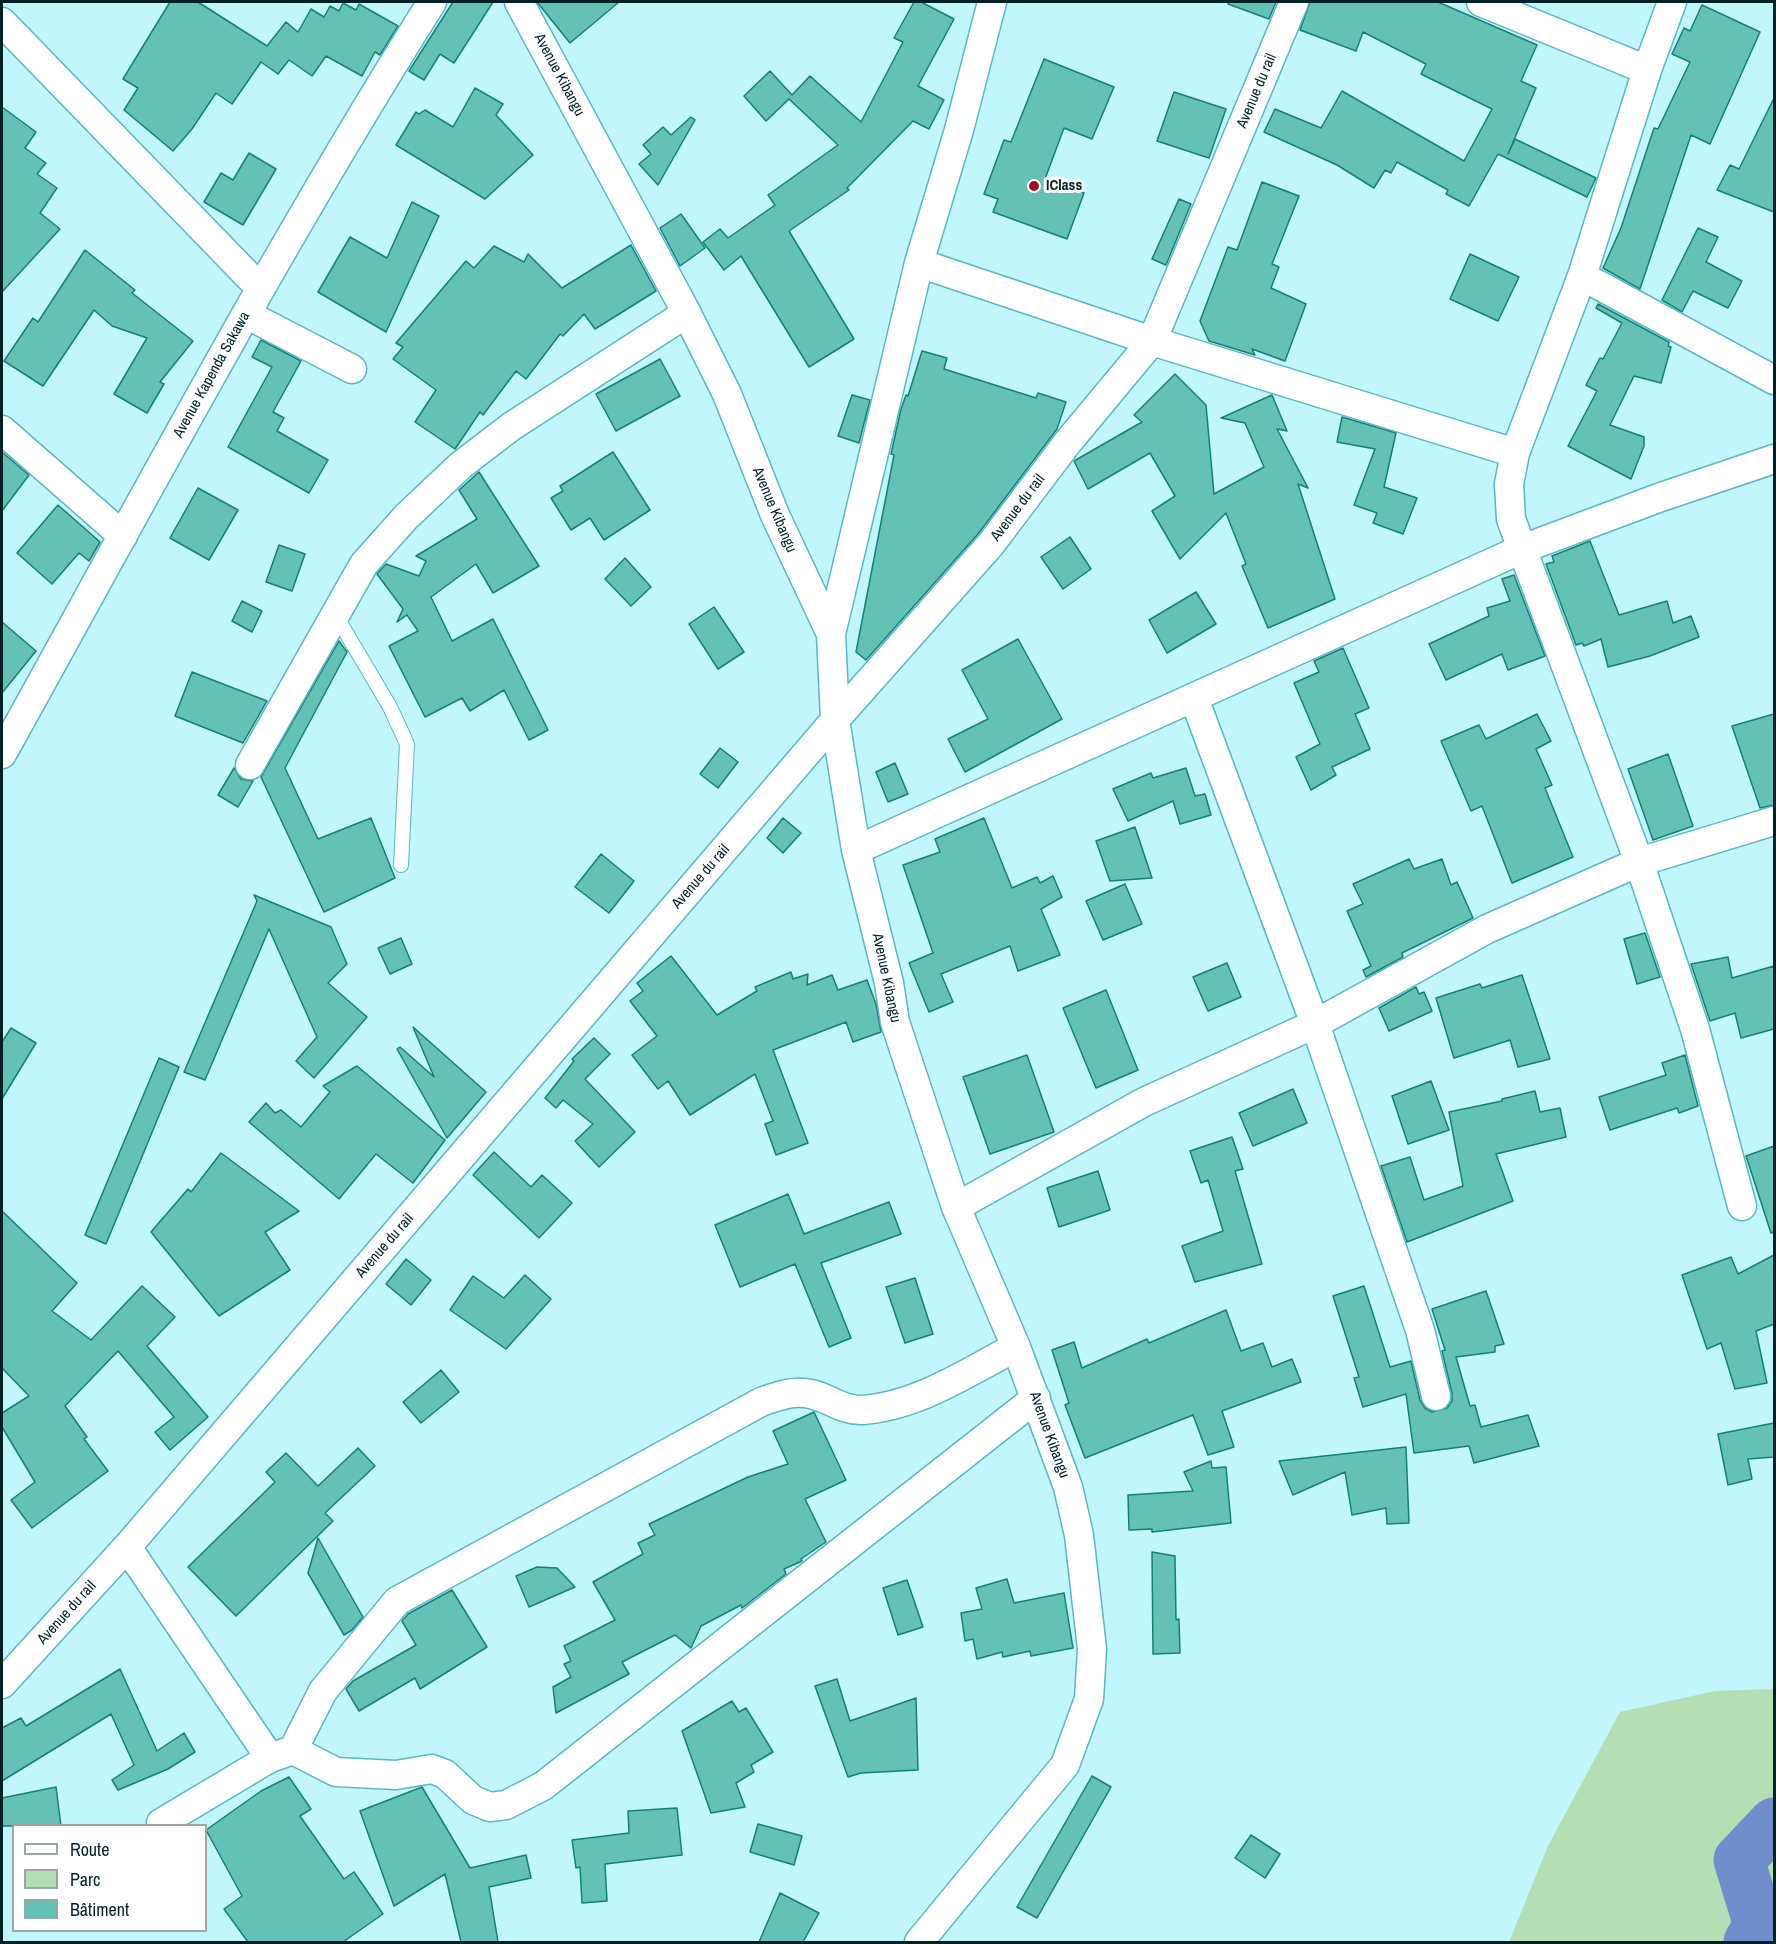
<!DOCTYPE html>
<html>
<head>
<meta charset="utf-8">
<style>
	body { margin:0 }
	#map { position:relative; width:1776px; height:1944px; overflow:hidden; background:#c1f6fc; font-family:"Archivo Narrow",sans-serif }
	canvas { display:block }
	.frame { position:absolute; inset:0; border:3px solid #022124; pointer-events:none }
	.legend { position:absolute; left:12px; top:1824px; width:195px; height:108px; box-sizing:border-box; background:#fff; border:2px solid #9aa6a7; margin:0; padding:8px 10px; list-style:none; font-size:18px; color:#022124 }
	.legend li { display:flex; align-items:center; gap:12px; height:30px }
	.legend b { width:30px; border:2px solid #9aa6a7 }
</style>
</head>
<body>
<div id="map">
<canvas width="1776" height="1944"></canvas>
<div class="frame"></div>
<ul class="legend">
<li><b style="height:8px;background:#fff"></b>Route</li>
<li><b style="height:16px;background:#b4deb4"></b>Parc</li>
<li><b style="height:16px;background:#64c1b6"></b>Bâtiment</li>
</ul>
</div>
<script>
const g = document.querySelector('canvas').getContext('2d');
g.lineJoin = 'round';
function paint(path, color) {
  g.fillStyle = color;
  g.fill(path, 'evenodd');
}
function stroke(path, color, width, dash) {
  g.strokeStyle = color;
  g.lineWidth = width;
  g.lineCap = dash ? 'butt' : 'round';
  g.setLineDash(dash || []);
  g.stroke(path);
}
function label(font, color, halo, rows, align = 'center') {
  g.font = font + ' "Archivo Narrow",sans-serif';
  g.lineWidth = 6;
  g.setLineDash([]);
  g.textBaseline = 'middle';
  g.strokeStyle = halo;
  g.fillStyle = color;
  for (const [text, x, y, turn = 0] of rows) {
    g.save();
    g.translate(x, y);
    g.rotate((+turn || 0) * Math.PI / 180);
    g.textAlign = isNaN(turn) ? turn : align;
    if (halo) g.strokeText(text, 0, 0);
    g.fillText(text, 0, 0);
    g.restore();
  }
}
paint(new Path2D(`
	M1774,1689V1942H1509L1548,1846L1620,1712L1715,1691Z`), '#b4deb4');
stroke(new Path2D(`
	M1749,1942L1759,1925L1739,1860L1774,1823`), '#718ecc', 51);
const building = new Path2D(`
	M170,2H198L267,46L286,22L298,32L311,9L324,17L330,6L339,11L343,3L356,10L359,4L398,26L380,55L375,52L362,76L326,56L312,76L289,60L278,74L261,62L232,104L216,93L192,129L173,151L124,110L138,88L123,79Z
	M453,2H493L454,63L440,54L424,80L409,71Z
	M537,2H619L570,43Z
	M914,2H921L954,19L918,86L944,100L929,129L913,121L847,188L849,190L789,231L854,339L809,367L741,256L724,270L703,242L720,229L728,238L775,205L768,195L838,145L789,99L766,121L744,96L770,71L792,95L810,76L861,122L903,42L894,38Z
	M1229,2H1276L1269,19L1228,4Z
	M1310,2H1438L1537,45L1521,81L1536,88L1508,154L1515,139L1596,178L1587,197L1498,154L1469,206L1446,194L1448,190L1397,162L1391,173L1385,170L1374,188L1337,165L1264,132L1275,109L1321,128L1342,91L1464,161L1492,109L1421,74L1426,64L1363,32L1356,51L1300,30Z
	M1702,5L1760,32L1710,144L1691,135L1640,289L1603,268L1621,228L1654,128L1658,129L1690,62L1672,54L1684,28L1690,31Z
	M1044,59L1114,87L1092,139L1064,128L1045,179L1084,193L1067,239L993,212L998,199L984,194L1004,140L1011,142Z
	M475,88L503,104L496,115L533,155L485,199L396,145L416,112L419,114L425,110L453,127Z
	M1174,92L1226,109L1209,158L1157,141Z
	M1774,98V212L1717,190L1730,165L1739,169Z
	M2,107L36,132L25,148L46,163L37,174L57,188L40,213L60,229L2,292Z
	M691,117L695,120L658,185L639,164L651,154L643,145L663,127L671,135Z
	M249,153L276,169L243,225L204,202L221,173L233,180Z
	M1262,182L1299,196L1272,264L1279,267L1271,288L1306,304L1285,361L1252,349L1255,355L1209,341L1200,321L1228,247L1237,250Z
	M1179,199L1191,204L1166,265L1152,259Z
	M412,202L439,216L386,332L318,292L350,237L387,258Z
	M681,214L705,248L680,266L660,228Z
	M1698,228L1718,237L1706,262L1742,281L1728,308L1693,291L1682,312L1662,300Z
	M631,245L656,291L595,329L584,314L563,336L560,334L526,379L516,371L483,415L480,412L455,449L415,422L436,390L393,359L403,347L396,343L466,261L474,268L494,246L524,262L528,254L562,288Z
	M85,250L135,290L132,293L193,341L160,382L164,384L147,413L114,394L147,338L112,326L94,310L43,386L4,361L33,318L38,322Z
	M1470,254L1519,277L1498,321L1450,299Z
	M1598,304L1669,342L1668,346L1671,347L1661,383L1634,376L1610,425L1644,437V446L1631,479L1568,446L1597,391L1586,385L1600,358L1603,359L1622,323L1596,308Z
	M261,340L301,361L273,412L284,418L277,431L328,460L309,493L228,447L272,367L252,357Z
	M922,351L947,358L944,369L1036,398L1038,393L1066,402L1057,429L978,534L866,660L856,652L894,455L891,454L901,409L906,395L908,396Z
	M660,359L680,396L616,431L596,394Z
	M1175,374L1206,405L1214,494L1264,467L1245,423L1221,418L1272,395L1287,431L1277,429L1308,488L1298,484L1335,599L1268,628L1242,566L1246,564L1226,513L1180,559L1152,511L1175,496L1150,453L1088,489L1074,461L1142,422L1134,415Z
	M852,395L870,400L859,443L838,436Z
	M1342,417L1396,433L1384,487L1417,498L1403,534L1373,523L1377,513L1354,505L1375,449L1337,442Z
	M2,452L29,475L2,511Z
	M613,452L650,510L604,540L590,518L571,530L551,498L563,491L560,486Z
	M479,472L539,566L493,593L476,564L431,597L452,641L493,619L548,730L529,740L504,690L470,711L462,698L425,717L389,646L418,631L407,615L397,622L403,609L377,574L386,564L419,576L426,561L416,556L477,519L459,490Z
	M198,488L238,510L209,560L170,538Z
	M58,505L100,542L89,561L79,553L52,584L17,553Z
	M1070,537L1091,569L1063,589L1041,557Z
	M1590,541L1619,615L1667,601L1673,623L1691,616L1699,637L1650,656L1608,667L1601,639L1584,646L1582,643L1576,645L1546,564L1554,562L1552,556Z
	M279,545L305,554L292,591L266,582Z
	M625,558L651,587L631,606L605,579Z
	M1514,575L1545,656L1508,670L1502,654L1446,680L1429,644L1489,616L1487,608L1510,601L1502,579Z
	M1196,592L1216,624L1167,653L1149,620Z
	M242,601L262,611L252,632L232,621Z
	M714,607L744,652L718,669L689,624Z
	M2,622L36,651L2,693Z
	M1018,639L1062,719L965,772L948,739L988,719L962,670Z
	M339,641L347,652L285,768L318,839L371,818L395,878L324,912L261,777Z
	M1343,648L1369,708L1355,714L1370,749L1332,767L1336,775L1311,790L1296,757L1320,744L1294,683L1319,672L1314,661Z
	M192,672L267,701L243,743L175,716Z
	M1537,714L1551,741L1536,749L1552,785L1545,788L1573,857L1512,883L1482,806L1471,811L1441,741L1479,725L1486,739Z
	M1774,714V805L1760,808L1732,726Z
	M720,748L738,762L718,788L700,774Z
	M1668,754L1693,826L1653,840L1628,769Z
	M895,763L908,794L888,802L876,772Z
	M234,768L241,779L253,781L238,807L218,795Z
	M1186,768L1195,796L1205,794L1211,815L1180,824L1173,801L1128,821L1113,789L1151,773L1153,778Z
	M783,818L801,833L783,853L767,838Z
	M984,818L1012,888L1037,877L1040,883L1053,876L1062,897L1041,909L1060,955L1018,971L1010,946L941,974L953,1002L929,1012L909,963L933,953L903,865L940,852L935,839Z
	M1135,827L1152,878L1110,881L1096,841Z
	M601,854L634,881L609,913L575,887Z
	M1409,859L1414,869L1442,859L1451,885L1457,882L1473,918L1402,953L1403,957L1366,977L1363,970L1371,966L1347,911L1363,904L1353,884Z
	M1125,884L1142,924L1103,940L1086,901Z
	M254,895L331,927L347,964L328,983L367,1017L314,1078L296,1061L317,1037L269,929L205,1080L184,1072L257,901Z
	M1645,933L1660,977L1637,984L1624,939Z
	M401,938L412,964L390,974L378,948Z
	M671,956L717,1015L757,991L755,987L791,972L793,979L808,974L807,985L832,975L838,990L867,980L876,1004L881,1032L853,1042L846,1022L773,1050L808,1143L776,1155L765,1124L773,1121L755,1074L690,1115L668,1081L658,1089L632,1055L657,1036L630,1001L643,991L637,983Z
	M1728,957L1732,978L1774,966V1029L1741,1038L1735,1013L1710,1021L1691,964Z
	M1227,963L1241,997L1208,1011L1193,977Z
	M1522,975L1550,1059L1518,1067L1510,1040L1454,1058L1436,998L1480,984L1482,988Z
	M1416,987L1419,994L1424,992L1432,1011L1389,1031L1379,1008Z
	M1106,990L1138,1070L1096,1088L1063,1008Z
	M413,1027L486,1092L447,1138L397,1049L400,1047L434,1077Z
	M11,1028L36,1043L2,1099V1042Z
	M594,1038L610,1054L585,1079L635,1132L599,1167L575,1141L593,1124L563,1100L556,1108L545,1098L574,1061L572,1059Z
	M1027,1055L1054,1132L990,1154L963,1077Z
	M1685,1055L1698,1106L1679,1113L1677,1108L1610,1130L1599,1097L1666,1075L1662,1063Z
	M159,1058L179,1067L106,1244L85,1235Z
	M357,1066L445,1140L413,1183L376,1154L339,1199L249,1122L266,1103L275,1113L281,1110L301,1127L330,1092L323,1086Z
	M1431,1081L1449,1130L1408,1144L1392,1096Z
	M1293,1089L1307,1123L1253,1146L1239,1113Z
	M1535,1091L1540,1112L1560,1108L1566,1137L1496,1154L1513,1201L1407,1242L1381,1166L1410,1157L1424,1200L1463,1186L1449,1112L1502,1101V1099Z
	M1232,1137L1243,1169L1235,1171L1262,1264L1195,1282L1182,1246L1223,1231L1208,1180L1201,1183L1190,1151Z
	M1774,1146V1232L1771,1233L1746,1156Z
	M494,1152L531,1187L542,1175L572,1203L539,1238L473,1175Z
	M221,1153L299,1211L265,1232L290,1270L219,1316L151,1232L188,1189L191,1192Z
	M1098,1171L1110,1210L1059,1227L1047,1188Z
	M788,1194L804,1234L889,1202L901,1234L821,1263L851,1338L829,1347L795,1264L740,1287L715,1225Z
	M2,1211L77,1283L52,1311L91,1340L142,1286L175,1317L147,1346L208,1417L170,1450L155,1432L174,1417L118,1351L65,1406L87,1437L84,1439L108,1471L32,1528L11,1500L35,1482L2,1427V1413L29,1396L2,1368Z
	M1774,1255V1324L1756,1331L1767,1383L1735,1389L1721,1343L1707,1349L1682,1275L1731,1257L1738,1274Z
	M406,1259L431,1280L411,1305L386,1284Z
	M525,1275L551,1299L506,1349L450,1310L473,1276L504,1298Z
	M915,1278L933,1334L905,1343L886,1287Z
	M1364,1286L1390,1367L1411,1361L1420,1400L1425,1408L1432,1412L1447,1408L1452,1401V1393L1442,1351L1445,1350L1432,1309L1486,1291L1504,1344L1495,1346V1352L1456,1357L1470,1406L1475,1405L1481,1427L1528,1415L1539,1446L1474,1463L1469,1446L1414,1453L1406,1394L1363,1407L1354,1378L1359,1377L1333,1296Z
	M1226,1310L1241,1351L1263,1343L1272,1367L1292,1359L1301,1382L1222,1411L1234,1447L1208,1455L1193,1415L1085,1458L1065,1405L1069,1403L1052,1350L1074,1342L1082,1368L1147,1339L1149,1343Z
	M441,1370L459,1392L421,1423L403,1402Z
	M814,1412L846,1480L805,1499L826,1542L801,1559L802,1561L784,1569L786,1574L742,1608L741,1605L701,1626L691,1648L675,1635L622,1662L629,1674L556,1713L553,1687L571,1677L564,1664L571,1661L564,1646L615,1620L593,1582L643,1554L638,1543L655,1535L649,1524L748,1477L788,1464L773,1431Z
	M1774,1423V1457L1748,1459L1752,1479L1728,1485L1718,1434Z
	M1406,1447L1409,1523L1387,1524L1386,1508L1352,1515L1345,1472L1293,1495L1279,1461Z
	M358,1448L375,1466L325,1513L333,1521L236,1616L188,1567L275,1482L266,1472L286,1453L318,1486Z
	M1211,1461L1212,1468L1226,1467L1231,1523L1152,1532V1529L1129,1530L1128,1495L1193,1491L1184,1472Z
	M318,1538L363,1617L352,1630L344,1635L308,1573Z
	M1152,1552L1175,1556L1176,1620L1179,1619L1180,1653L1153,1654Z
	M537,1567L557,1568L575,1587L529,1607L516,1576Z
	M1007,1579L1014,1603L1064,1593L1073,1648L1031,1656L1030,1651L1003,1657L1002,1652L977,1659L973,1639L965,1641L961,1613L982,1609L976,1588Z
	M907,1580L923,1627L898,1635L883,1588Z
	M452,1590L487,1647L420,1689L415,1678L359,1711L346,1689L353,1681L416,1645L402,1621L408,1614Z
	M120,1669L157,1751L184,1733L195,1752L168,1769L118,1790L112,1780L134,1765L111,1714L2,1781V1728L21,1718L26,1726Z
	M837,1679L850,1721L916,1698L918,1770L861,1773L848,1777L815,1686Z
	M732,1701L739,1712L746,1708L773,1752L751,1765L754,1772L736,1783L745,1807L711,1813L682,1731Z
	M1092,1776L1111,1787L1037,1918L1017,1907Z
	M289,1777L311,1809L300,1816L344,1879L354,1872L383,1914L343,1942H248L224,1909L242,1896L206,1830L261,1791Z
	M56,1787L61,1826H2V1798Z
	M422,1787L470,1868L526,1855L531,1878L489,1887L498,1942H461L445,1874L394,1906L360,1811Z
	M677,1808L682,1855L605,1864L607,1901L582,1903L580,1867L576,1868L572,1840L629,1833L628,1811Z
	M758,1824L802,1836L794,1865L750,1852Z
	M1251,1835L1280,1854L1265,1878L1235,1858Z
	M780,1893L819,1913L803,1942H759Z`);
paint(building, '#64c1b6');
stroke(building, '#158076', 1.5);
const lane = new Path2D(`
	M335,614L390,707L407,744L401,865`);
const street = new Path2D(`
	M519,2L684,308L727,394L775,515L831,634L835,720L856,850L889,983L895,1022L956,1207L1016,1347L1068,1487L1079,1535L1092,1649L1089,1699L1065,1765L919,1942
	M1481,2L1647,70
	M1672,2L1647,70L1582,276L1515,453L1509,484L1511,519L1639,862L1695,1029L1742,1206
	M2,22L260,288
	M919,263L1152,341L1515,453
	M1582,276L1774,380
	M246,314L352,369
	M2,430L123,536
	M831,634L919,263L959,130L992,2
	M1194,698L1315,1024L1420,1330L1436,1396
	M2,754C142,502 278,246 432,2
	M250,765L364,564L406,517L461,465L512,426L687,313
	M856,850L1522,549L1661,497L1774,459
	M956,1207L1144,1102L1315,1024L1487,929L1639,862L1774,821
	M127,1547L270,1758
	M2,1684L127,1547L835,720L991,544L1068,442L1152,341L1294,2
	M293,1750L336,1772L396,1775L432,1769L445,1774L473,1800L490,1807L506,1805L543,1786L1036,1398
	M161,1823L270,1758L293,1750L323,1691L397,1601L761,1402C778,1396 793,1390 811,1394C829,1398 843,1411 863,1410C918,1406 968,1372 1016,1347`);
stroke(lane, '#59b8c3', 16);
stroke(street, '#59b8c3', 31);
stroke(lane, '#fff', 14);
stroke(street, '#fff', 28);
for (const [x, y, r, color] of [
	[1034,186,6,"#a50d1c"]
]) {
  const dot = new Path2D();
  dot.arc(x, y, r, 0, 2 * Math.PI);
  g.fillStyle = color;
  g.fill(dot);
  stroke(dot, '#fff', 2);
}
label('15px', '#022124', '#fff', [
	["Avenue Kibangu",559,75,62],
	["Avenue du rail",1257,91,-67],
	["Avenue Kapenda Sakawa",212,375,-61],
	["Avenue du rail",1018,508,-53],
	["Avenue Kibangu",774,510,67],
	["Avenue du rail",701,877,-49],
	["Avenue Kibangu",886,978,78],
	["Avenue du rail",385,1246,-49],
	["Avenue Kibangu",1049,1435,70],
	["Avenue du rail",67,1613,-48]
]);
label('bold 15px', '#022124', '#fff', [
	["IClass",1046,186]
], 'left');
</script>
</body>
</html>
